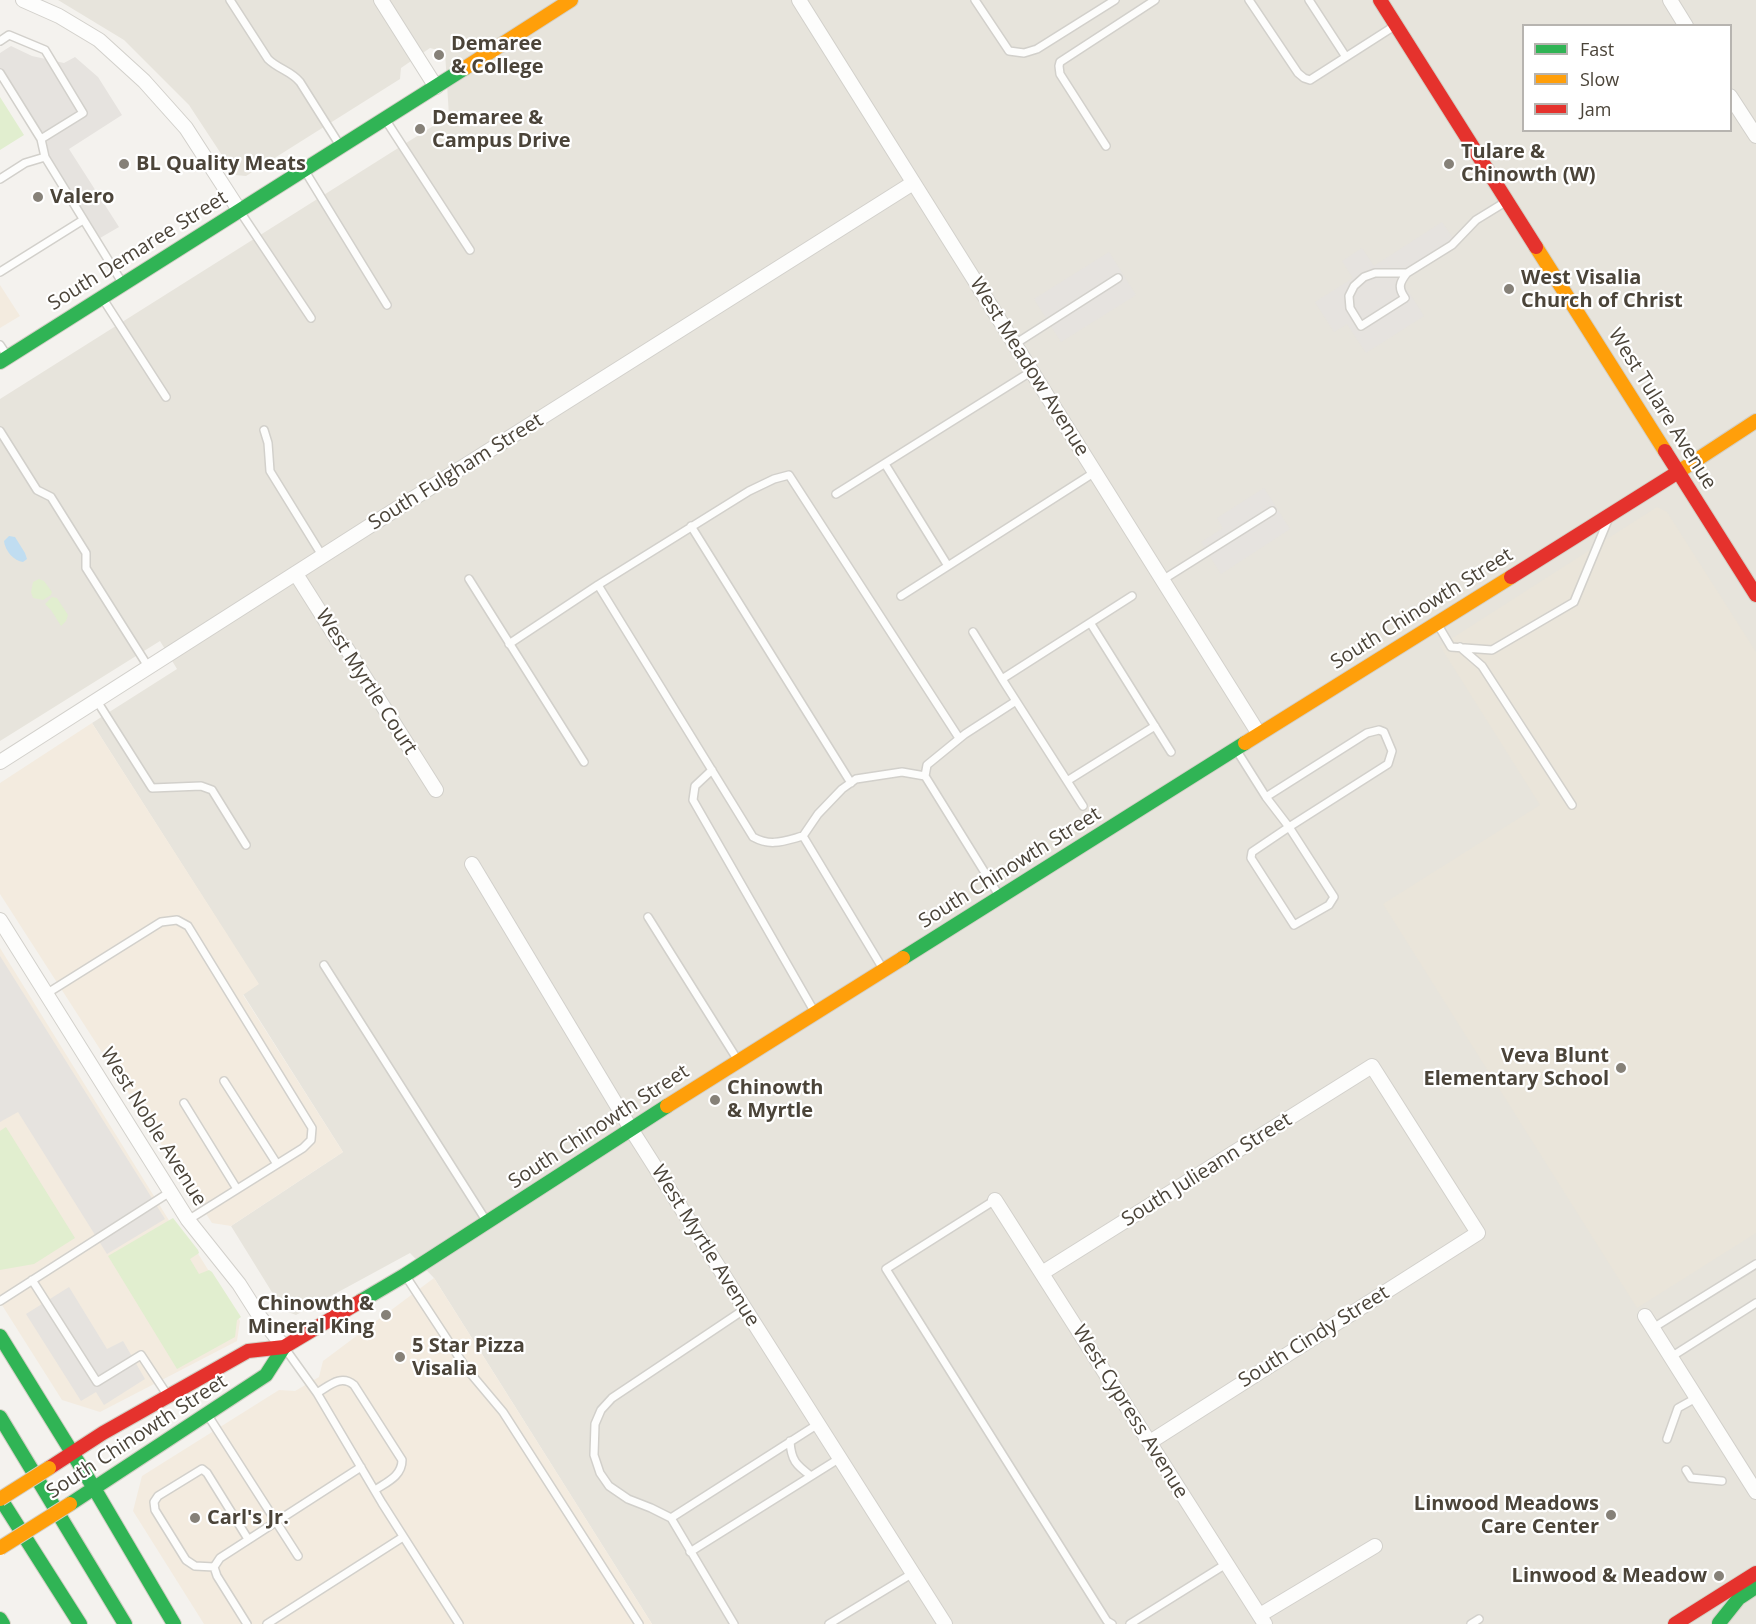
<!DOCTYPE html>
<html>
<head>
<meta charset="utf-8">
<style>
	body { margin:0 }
	#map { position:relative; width:1756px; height:1624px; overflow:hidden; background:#f4f2ee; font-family:"Open Sans",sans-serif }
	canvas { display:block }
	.legend { position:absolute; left:1522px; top:24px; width:210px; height:108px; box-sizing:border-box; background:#fff; border:2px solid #b7b4b0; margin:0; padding:8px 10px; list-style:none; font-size:18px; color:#4b4439 }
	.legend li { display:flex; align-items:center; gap:12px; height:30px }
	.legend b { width:30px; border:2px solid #b7b4b0 }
</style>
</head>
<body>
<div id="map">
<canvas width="1756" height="1624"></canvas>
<ul class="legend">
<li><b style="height:8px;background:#30b455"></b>Fast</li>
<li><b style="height:8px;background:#ff9f0a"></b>Slow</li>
<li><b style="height:8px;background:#e5322d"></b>Jam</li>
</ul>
</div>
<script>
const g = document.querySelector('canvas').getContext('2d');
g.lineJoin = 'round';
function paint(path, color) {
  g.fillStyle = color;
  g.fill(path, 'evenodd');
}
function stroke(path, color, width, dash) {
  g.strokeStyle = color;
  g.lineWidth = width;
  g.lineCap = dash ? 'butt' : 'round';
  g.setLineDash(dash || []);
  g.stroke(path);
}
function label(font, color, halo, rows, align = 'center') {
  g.font = font + ' "Open Sans",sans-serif';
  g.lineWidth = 4.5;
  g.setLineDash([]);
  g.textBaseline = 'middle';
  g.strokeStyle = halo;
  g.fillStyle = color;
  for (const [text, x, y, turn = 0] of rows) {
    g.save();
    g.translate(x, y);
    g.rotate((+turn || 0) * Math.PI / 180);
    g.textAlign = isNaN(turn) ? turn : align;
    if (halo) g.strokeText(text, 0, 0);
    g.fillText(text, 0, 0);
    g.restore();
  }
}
paint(new Path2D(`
	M58,0H1756V1624H652L434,1278L410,1253L296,1315L283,1310L231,1226L343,1152L243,994L258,984L92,723L177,669L160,641L0,741V399L449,116L445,52L430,48L401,68L400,79L246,176L235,175L189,105L124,40ZM1524,26H1730V130H1524Z`), '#e7e4dc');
paint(new Path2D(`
	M0,285L20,316L0,328Z
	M92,723L259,984L243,995L343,1152L231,1226L212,1223L0,894V783Z
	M0,948L170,1222L197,1252L240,1321L237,1341L100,1412L62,1400L0,1302Z
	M434,1278L652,1624H204L133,1511L142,1476L279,1390L295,1391L319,1377L323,1361Z`), '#f3ebdf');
paint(new Path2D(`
	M1657,507L1667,512L1756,652V1233L1637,1308L1383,904L1540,805L1440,646Z`), '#eae5da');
paint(new Path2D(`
	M0,97L24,135L0,150Z
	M39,579L44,581L52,592L51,595L43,600L33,598L31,592L33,582Z
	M52,597L57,598L68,615L66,621L61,626L51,610L45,604Z
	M6,1127L75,1238L34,1264L0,1270V1131Z
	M173,1218L198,1250L199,1253L190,1259L199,1274L209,1270L212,1272L241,1317L237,1320L235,1337L177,1369L108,1256Z`), '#e1eecf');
paint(new Path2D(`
	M11,46L32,56L64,63L75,57L98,77L122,115L69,149L119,227L100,238L0,77V53Z
	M1442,222L1455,241L1399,277L1424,316L1366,353L1347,324L1334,332L1315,302L1353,278L1342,261L1362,248L1374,266Z
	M1109,252L1136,295L1061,342L1034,299Z
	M1264,488L1290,529L1221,574L1201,542L1223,528L1217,518Z
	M0,956L165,1219L107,1254L18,1112L0,1122Z
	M69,1287L107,1349L123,1341L145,1379L104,1405L96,1392L81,1401L26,1314Z`), '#e6e3df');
paint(new Path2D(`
	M9,536L15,537L25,553L27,559L23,562C14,561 5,551 4,541Z`), '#c0ddf1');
const lane = new Path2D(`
	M230,0L268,59C278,69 291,71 300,82L339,144
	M975,0L1009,51L1024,53L1037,49L1115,0
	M1249,0L1298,73L1304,78L1310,80L1396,25
	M1309,0L1346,57
	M0,41L9,35L45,50L83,113L41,139
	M0,73L41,139L45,157L123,284
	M385,119L470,250
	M1106,146L1060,74L1059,66L1060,62L1155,0
	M305,171L387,305
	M0,179L25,163L45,157
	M239,210L311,318
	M0,272L83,220
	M1407,273C1399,283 1398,288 1405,298L1361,326L1350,308L1349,296L1354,286L1364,277L1375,273H1407L1452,245L1476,220L1507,201
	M103,299L166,397
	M1015,344L1118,278
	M0,345L8,357
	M264,430L268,443L270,471L323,557
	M0,431L37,490L51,497L86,553V568L149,668
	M885,464L948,566
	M836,494L1032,371
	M691,526L851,783
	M469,579L584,762
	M1164,579L1272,511
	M598,585L753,837C771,847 784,841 803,836
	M901,596L1095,472
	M1091,624L1171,752
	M1438,625L1451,647L1492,650L1574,602L1608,520
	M973,632L1002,679
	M509,644L598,585L749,491L774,479L789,475L959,738
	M1460,647L1482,666L1572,805
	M97,701L152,788L201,786L212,790L246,845
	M1237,751L1266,797L1289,827L1334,897L1329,905L1294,925L1251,858L1252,852L1289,827L1388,764L1392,751L1384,732L1379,730L1367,733L1266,797
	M712,770L695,786L693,800L814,1011
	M1067,781L1155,726
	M1083,806L1002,679L1132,596
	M1000,897L925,776L927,765L965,734L1016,701
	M648,917L737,1059
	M324,965L487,1222
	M883,969L803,836L818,814L842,789L856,779L902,772L925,776
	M46,994L161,922L177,920L188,926L312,1128L311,1140L303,1148L188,1220
	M224,1081L277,1164
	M184,1103L237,1189
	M995,1200L886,1269L1107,1621L1112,1624
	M405,1275L466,1368L503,1412L639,1624
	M32,1280L97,1382L141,1355L168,1396
	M0,1301L170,1192
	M1653,1328L1756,1264
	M284,1347L317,1393L382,1503L459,1624
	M1671,1357L1756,1303
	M317,1393C329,1386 341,1374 354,1385L402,1460C402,1476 387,1482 375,1490
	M207,1414L298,1556
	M1667,1439L1678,1408L1696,1398
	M790,1441C791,1460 796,1465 811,1476
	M1686,1470L1691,1478L1722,1481
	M671,1518L818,1424
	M690,1552L840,1458
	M214,1567L195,1566L186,1560L155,1510L154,1502L158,1496L202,1469L207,1473L248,1539
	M247,1624L217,1576L214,1567L220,1558L361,1467
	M267,1624L403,1537
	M734,1624L671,1518L651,1508L628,1499L609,1486L600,1473L594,1455L595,1424L601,1410L612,1398L745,1309
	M829,1624L913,1573
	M1130,1624L1226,1564
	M1471,1624L1479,1619`);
const street = new Path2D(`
	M23,0L59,16L99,40L144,81L186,128L239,210
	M381,0L436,87
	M799,0L1259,734
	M1670,0L1686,26
	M1730,96L1756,136
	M296,574L339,642L347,649L436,790
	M0,762L379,520L913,183
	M472,864L631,1129L945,1624
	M0,920L188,1220L239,1284L260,1317L284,1347
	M995,1200L1265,1624
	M1042,1273L1372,1066L1478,1233L1150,1442
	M1645,1316L1756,1492
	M1260,1615L1375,1546`);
const fast = new Path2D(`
	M0,362L465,68
	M903,958L1245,743
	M361,1301L405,1275L667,1106
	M0,1336L94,1488L174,1624
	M0,1417L125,1624
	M0,1498L80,1624
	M70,1504L266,1375L284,1347
	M0,1619L3,1624
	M1719,1623L1739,1598L1756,1587`);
const slow = new Path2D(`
	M465,68L571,0
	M1536,247L1665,451
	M1675,474L1756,421
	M1245,743L1511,577
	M667,1106L903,958`);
const jam = new Path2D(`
	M1380,0L1536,247
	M1665,451L1756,595
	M1511,577L1675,474
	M49,1468L103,1433L248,1351L284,1347L361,1301
	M1675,1624L1756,1573`);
stroke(lane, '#d2d0cb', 10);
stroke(street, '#d2d0cb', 16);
stroke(fast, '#d3cfc5', 16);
stroke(slow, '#d3cfc5', 16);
stroke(jam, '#d3cfc5', 16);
stroke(lane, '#fdfdfc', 7);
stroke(street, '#fdfdfc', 14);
stroke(fast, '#30b455', 14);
stroke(slow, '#ff9f0a', 14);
stroke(jam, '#e5322d', 14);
const slowBridge = new Path2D(`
	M0,1499L49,1468
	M0,1548L70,1504`);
stroke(slowBridge, '#d3cfc5', 16, []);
stroke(slowBridge, '#ff9f0a', 14);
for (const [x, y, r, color] of [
	[439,55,6,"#868178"],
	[420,129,6,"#868178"],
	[124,164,6,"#868178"],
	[1449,164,6,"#868178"],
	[38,197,6,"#868178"],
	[1509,289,6,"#868178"],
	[1621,1068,6,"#868178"],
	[715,1100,6,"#868178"],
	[386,1315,6,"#868178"],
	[400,1357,6,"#868178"],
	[1611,1515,6,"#868178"],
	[195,1518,6,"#868178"],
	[1719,1576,6,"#868178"]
]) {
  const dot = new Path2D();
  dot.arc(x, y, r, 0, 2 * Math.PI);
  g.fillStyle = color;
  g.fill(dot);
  stroke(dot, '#fff', 2);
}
label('bold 20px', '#4b4439', '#fff', [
	["Demaree",451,44],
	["& College",451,67],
	["Demaree &",432,118],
	["Campus Drive",432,141],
	["Tulare &",1461,152],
	["Chinowth (W)",1461,175],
	["BL Quality Meats",136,164],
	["Valero",50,197],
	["West Visalia",1521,278],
	["Church of Christ",1521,301],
	["Veva Blunt",1609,1056,"right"],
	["Elementary School",1609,1079,"right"],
	["Chinowth",727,1088],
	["& Myrtle",727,1111],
	["Chinowth &",374,1304,"right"],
	["Mineral King",374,1327,"right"],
	["5 Star Pizza",412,1346],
	["Visalia",412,1369],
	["Linwood Meadows",1599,1504,"right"],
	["Care Center",1599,1527,"right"],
	["Carl's Jr.",207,1518],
	["Linwood & Meadow",1707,1576,"right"]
], 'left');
label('20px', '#4b4439', '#fff', [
	["South Demaree Street",138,251,-32],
	["West Meadow Avenue",1029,367,58],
	["West Tulare Avenue",1662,409,58],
	["South Fulgham Street",456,472,-32],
	["South Chinowth Street",1422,609,-32],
	["West Myrtle Court",366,682,57],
	["South Chinowth Street",1010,868,-32],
	["West Noble Avenue",153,1127,58],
	["South Chinowth Street",599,1127,-33],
	["South Julieann Street",1207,1170,-32],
	["West Myrtle Avenue",705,1246,58],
	["South Cindy Street",1314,1337,-32],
	["West Cypress Avenue",1130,1412,58],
	["South Chinowth Street",137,1437,-33]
]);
</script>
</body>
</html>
